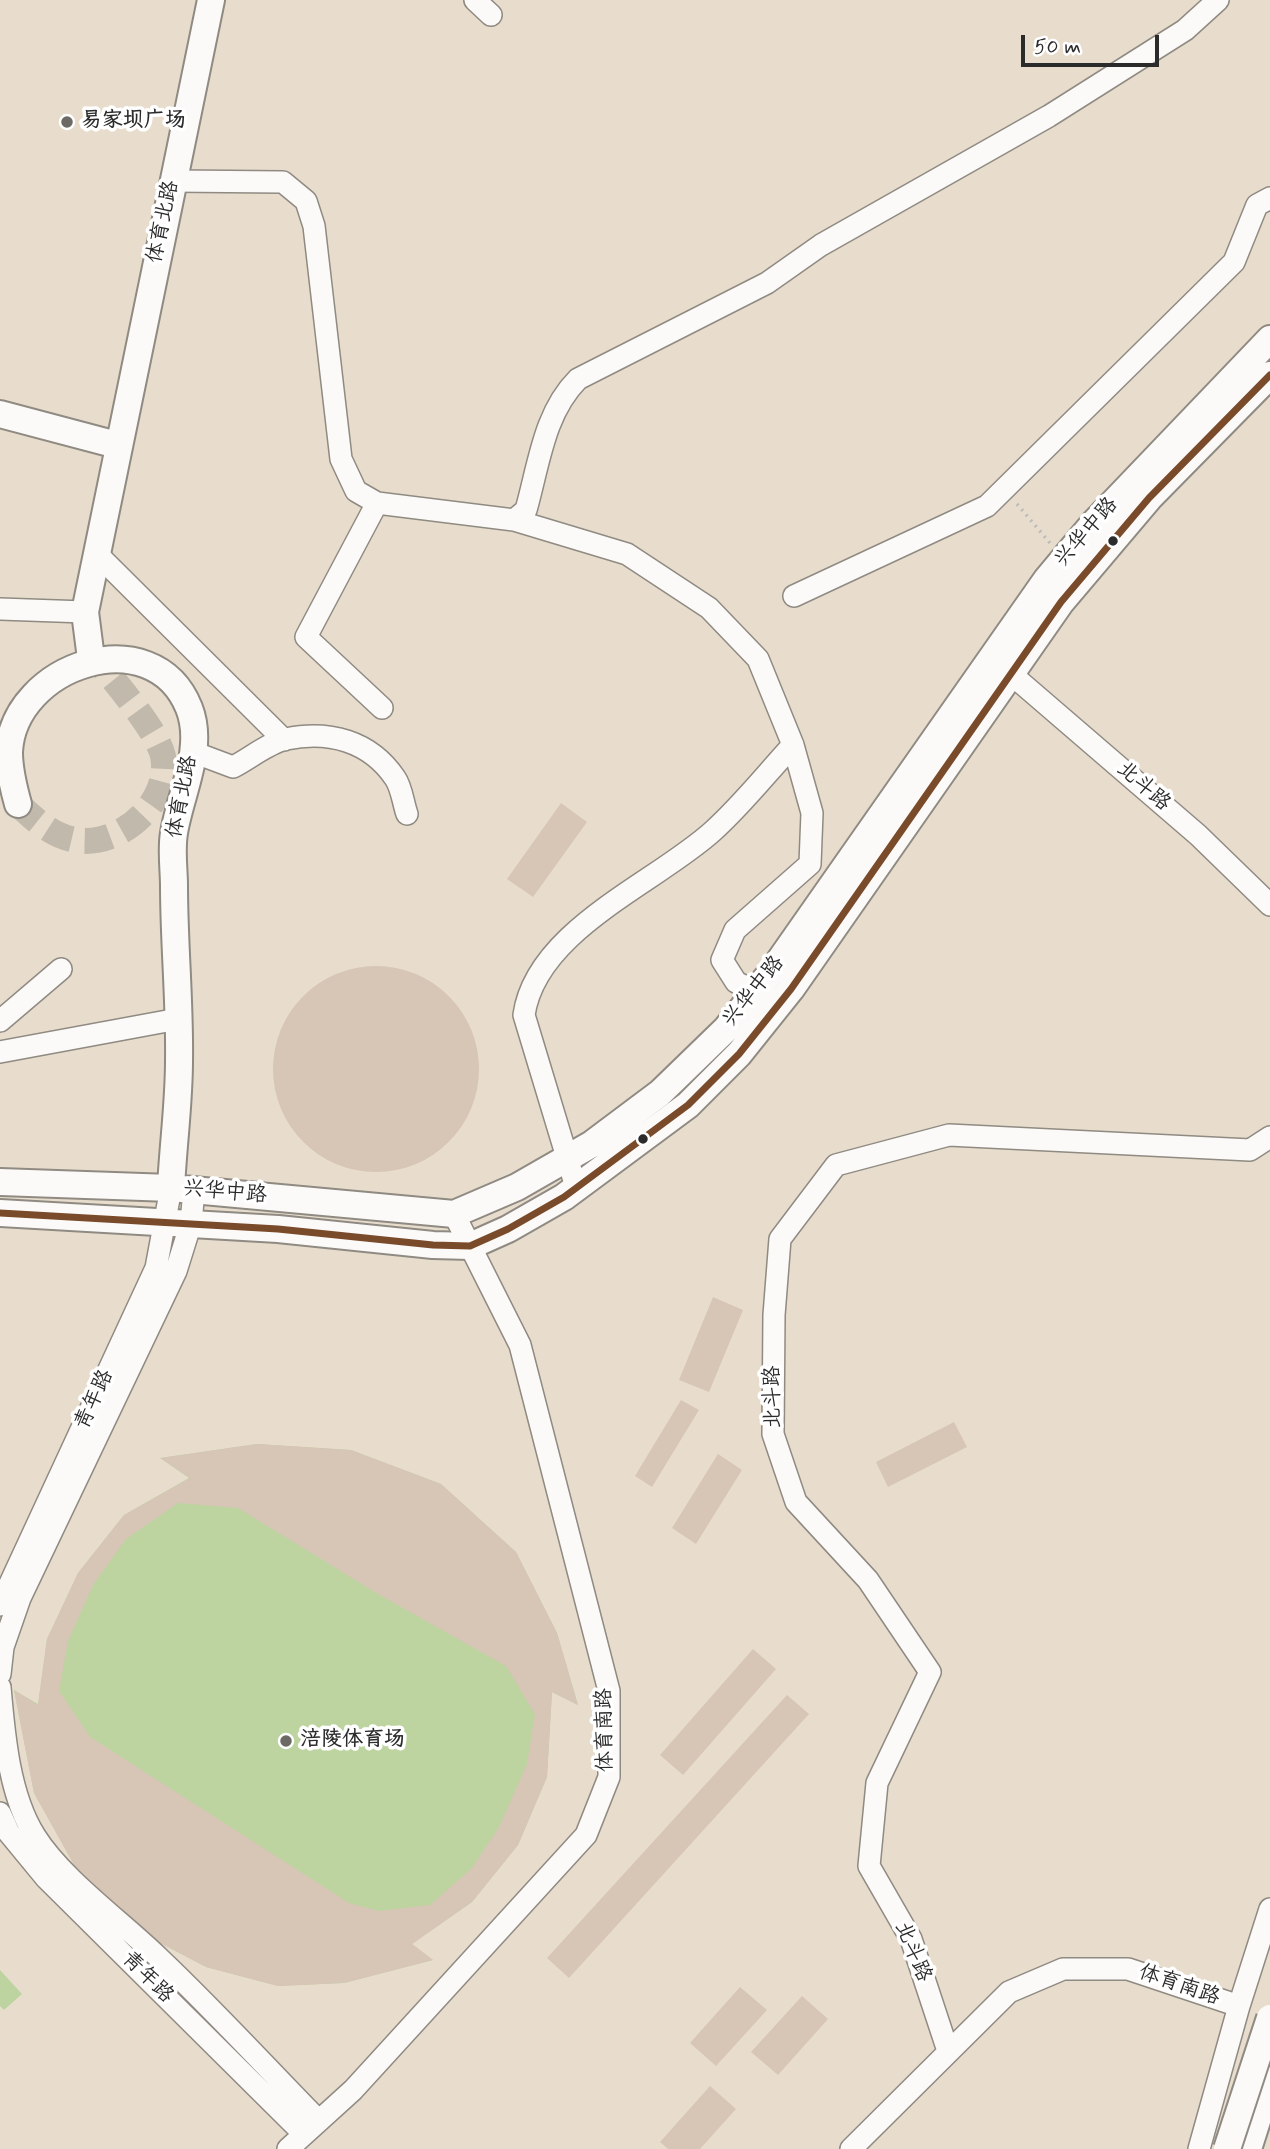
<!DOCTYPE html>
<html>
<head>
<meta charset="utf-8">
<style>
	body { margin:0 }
	#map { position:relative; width:1270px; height:2149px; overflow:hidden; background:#e8ddcd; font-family:Mynerve,sans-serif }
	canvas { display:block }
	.scale { position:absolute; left:1021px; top:35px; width:138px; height:32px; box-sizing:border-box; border:4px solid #2b2b2b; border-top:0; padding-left:9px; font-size:21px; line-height:24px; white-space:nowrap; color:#2b2b2b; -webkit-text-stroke:5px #fff; paint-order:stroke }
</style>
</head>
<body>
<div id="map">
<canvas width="1270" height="2149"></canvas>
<div class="scale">50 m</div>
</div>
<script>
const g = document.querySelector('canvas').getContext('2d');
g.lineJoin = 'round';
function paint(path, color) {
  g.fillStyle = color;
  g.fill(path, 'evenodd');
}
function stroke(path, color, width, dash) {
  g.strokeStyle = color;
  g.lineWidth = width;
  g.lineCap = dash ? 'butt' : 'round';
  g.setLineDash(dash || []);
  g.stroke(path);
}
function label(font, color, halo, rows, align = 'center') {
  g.font = font + ' Mynerve,"LXGW WenKai TC",sans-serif';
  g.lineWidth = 7;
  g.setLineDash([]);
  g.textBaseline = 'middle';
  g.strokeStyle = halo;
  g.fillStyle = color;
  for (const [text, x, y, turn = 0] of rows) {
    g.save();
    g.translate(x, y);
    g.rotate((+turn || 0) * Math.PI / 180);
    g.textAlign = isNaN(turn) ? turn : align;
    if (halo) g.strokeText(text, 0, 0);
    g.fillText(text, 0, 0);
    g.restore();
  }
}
paint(new Path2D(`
	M257,1444L351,1450L441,1484L516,1552L557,1633L578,1705L552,1692L547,1777L518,1845L472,1902L412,1944L433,1960L344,1983L278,1986L206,1967L132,1928L78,1872L34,1793L14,1690L38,1704L47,1639L78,1573L124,1515L189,1478L160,1458Z
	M0,1970L22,1994L4,2010L0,2006Z`), '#bdd4a0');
paint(new Path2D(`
	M561,803L587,822L533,897L507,879Z
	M273 1069a103 103 0 1 1 206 0a103 103 0 1 1-206 0Z
	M713,1297L743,1310L709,1392L679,1380Z
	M681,1400L699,1410L652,1487L635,1476Z
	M954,1422L967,1447L888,1487L876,1462Z
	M257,1444L351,1450L441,1484L516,1552L557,1633L578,1705L552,1692L547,1777L518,1845L472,1902L412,1944L433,1960L344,1983L278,1986L206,1967L132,1928L78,1872L34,1793L14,1690L38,1705L47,1639L78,1573L124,1515L190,1478L160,1458ZM178,1503L238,1508L378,1594L506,1666L535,1714L527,1764L499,1827L472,1868L430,1905L379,1911L349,1903L90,1737L59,1691L68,1641L93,1585L126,1539Z
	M718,1454L742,1470L696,1544L672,1528Z
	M753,1649L776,1669L683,1775L660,1755Z
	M787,1695L809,1714L569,1978L547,1958Z
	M740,1987L767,2010L716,2066L690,2043Z
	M802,1996L828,2019L778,2075L751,2052Z
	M710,2086L736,2109L700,2149H668L660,2142Z`), '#d7c5b6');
stroke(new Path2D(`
	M18,804C35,820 52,836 76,840C121,848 172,800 163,756C157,729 109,675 90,651`), '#c2b9ad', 26, [26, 13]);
const minor = new Path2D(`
	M475,0L491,15
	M173,181L283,182L306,201L314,226L341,459L356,491L377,503L514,520L526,510C539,464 544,413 578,379L767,283L821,245L1049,116L1185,30L1218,0
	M377,503L306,637L382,708
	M514,520L627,554L709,608L758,659L793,745L812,813L810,864L735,930L722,960L736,982L769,999
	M96,553L284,740
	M794,596L987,506L1234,262L1257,205L1270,198
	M0,609L85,612
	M1011,674L1198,835L1270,905
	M193,752L233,767C249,759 268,743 286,739C329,730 370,741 395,778C402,788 403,803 407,814
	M0,1021L61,969
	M0,1052L178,1019
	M576,1187L524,1015C536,930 656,883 713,831C742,805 767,773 793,745
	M0,1605L156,1268L171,1188
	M0,1674L3,1647L20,1598L176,1271L191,1223L194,1190
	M0,1687C4,1734 9,1795 35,1836C61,1878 122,1922 159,1958C214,2010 266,2067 319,2121
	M0,1813L9,1833L46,1878L304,2134
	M948,2051L911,1939L869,1866L877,1783L930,1672L868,1580L796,1502L773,1434L774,1315L780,1239L836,1165L949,1135L1250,1150L1270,1137
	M288,2149L353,2090L586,1835L609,1777V1691L520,1345L454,1214
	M851,2149L1009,1992L1063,1969H1128L1239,2006
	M1199,2149L1239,2006L1270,1909`);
const major = new Path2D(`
	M0,414L117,445
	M90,651L85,612L211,0
	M18,804C13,786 9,770 9,752C13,665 153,618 189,708C205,748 180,794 174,833C171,850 174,869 174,886C174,944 180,1003 179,1061C179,1103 173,1146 171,1188
	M0,1182L171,1188L454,1214L517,1187L592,1144L660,1093L726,1029L773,970L1047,579L1093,524L1270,339
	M0,1213L278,1229L433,1245L470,1246L508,1229L564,1197L688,1105L739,1054L791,989L1061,602L1149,498L1270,375
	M1248,2149L1270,2080`);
stroke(minor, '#8f8a82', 24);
stroke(major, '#8f8a82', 30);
stroke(new Path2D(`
	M1017,504L1050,543`), '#bdbbb8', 3.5, [2, 5]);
stroke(minor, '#fcfaf8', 21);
stroke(major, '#fcfaf8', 26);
const majorBridge = new Path2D(`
	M1227,2149L1270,2018`);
stroke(majorBridge, '#8f8a82', 30, []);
stroke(majorBridge, '#fcfaf8', 26);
stroke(new Path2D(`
	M0,1213L278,1229L433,1245L470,1246L508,1229L564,1197L688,1105L739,1054L791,989L1061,602L1149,498L1270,375`), '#7a4b2a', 7);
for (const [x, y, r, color] of [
	[67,122,7,"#6d6964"],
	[1113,541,6,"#2b2b2b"],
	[643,1139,6,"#2b2b2b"],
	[286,1741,7,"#6d6964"]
]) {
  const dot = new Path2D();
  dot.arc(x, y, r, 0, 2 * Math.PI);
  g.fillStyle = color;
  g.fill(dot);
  stroke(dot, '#fff', 2.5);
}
label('bold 21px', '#2b2b2b', '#fff', [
	["易家坝广场",81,122],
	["涪陵体育场",300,1741]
], 'left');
label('21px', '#2b2b2b', '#fff', [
	["体育北路",164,222,-78],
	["兴华中路",1087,533,-49],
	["北斗路",1143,787,41],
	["体育北路",183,797,-79],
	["兴华中路",754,992,-51],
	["兴华中路",225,1193,5],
	["北斗路",774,1397,-91],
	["青年路",95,1400,-65],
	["体育南路",606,1730,-91],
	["北斗路",912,1952,67],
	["青年路",147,1978,45],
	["体育南路",1179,1986,19]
]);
</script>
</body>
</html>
